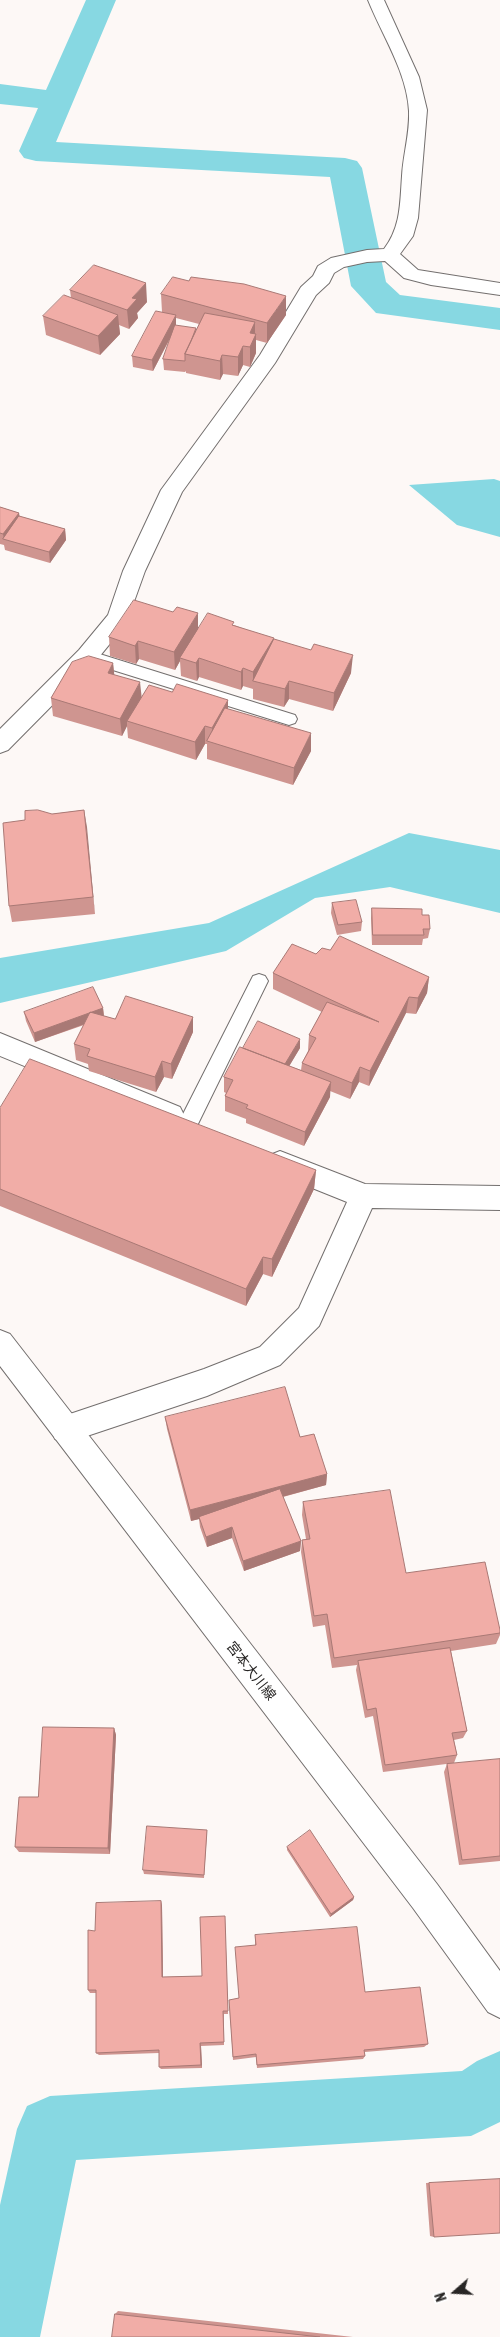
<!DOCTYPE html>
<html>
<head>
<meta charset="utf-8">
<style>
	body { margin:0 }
	#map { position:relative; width:500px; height:2337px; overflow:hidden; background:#fdf8f6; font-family:"Asap Condensed",sans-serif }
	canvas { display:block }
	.north { position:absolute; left:430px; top:2267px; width:50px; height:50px; -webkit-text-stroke:4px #fff; paint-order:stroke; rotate:251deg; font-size:14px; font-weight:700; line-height:20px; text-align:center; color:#282625 }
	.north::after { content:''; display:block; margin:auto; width:18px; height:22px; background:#282625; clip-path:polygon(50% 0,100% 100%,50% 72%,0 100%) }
</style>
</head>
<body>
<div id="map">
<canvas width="500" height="2337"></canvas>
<div class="north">N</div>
</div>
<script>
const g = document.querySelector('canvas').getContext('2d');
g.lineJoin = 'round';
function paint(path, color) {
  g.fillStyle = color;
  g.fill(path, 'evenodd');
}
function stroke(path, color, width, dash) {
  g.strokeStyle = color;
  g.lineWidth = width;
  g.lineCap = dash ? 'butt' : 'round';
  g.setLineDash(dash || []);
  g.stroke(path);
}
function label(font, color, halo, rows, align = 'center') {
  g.font = font + ' "Asap Condensed","Noto Sans JP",sans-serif';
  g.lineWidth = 4.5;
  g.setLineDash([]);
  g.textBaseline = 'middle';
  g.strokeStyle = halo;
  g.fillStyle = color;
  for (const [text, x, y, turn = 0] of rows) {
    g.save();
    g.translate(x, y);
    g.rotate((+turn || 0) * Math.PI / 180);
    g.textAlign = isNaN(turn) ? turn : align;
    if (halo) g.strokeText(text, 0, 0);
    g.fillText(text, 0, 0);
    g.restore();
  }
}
paint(new Path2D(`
	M494,479L500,481V537L457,525L409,485Z
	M409,833L500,850V913L390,887L315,898L226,951L0,1003V958L209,923Z`), '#87d8e2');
paint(new Path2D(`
	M86,0H116L56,142L345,158L357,161L362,168L386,282L400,295L500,308V330L376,313L351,286L330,177L36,161L24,158L19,151L38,108L0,104V84L46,90Z
	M500,2051V2122L471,2136L76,2160L40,2337H0V2205L17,2129L27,2106L50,2096L462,2071L477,2061Z`), '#87d8e2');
const service = new Path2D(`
	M90,651L295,715L297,719L295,723L289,725L84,661L82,657L84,653Z
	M259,974L265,976L268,981L195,1130L188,1132L181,1130L179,1124L181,1118L253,976Z`);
const minor = new Path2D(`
	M368,0H384L419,77L427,110L418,218L413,236L400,254L418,270L500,283V295L431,285L404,278L385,261L367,262L344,267L334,273L329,283L316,295L275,363L182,492L145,571L126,624L95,662L8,750L0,753V729L79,650L108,615L123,571L161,490L260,355L301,287L313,276L318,266L331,258L367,250L384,249C401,227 400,203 402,176C403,155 410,133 409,111C407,72 382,35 368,0Z
	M0,1033L180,1107L184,1115L180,1123L170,1126L0,1056Z
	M280,1151L365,1184L500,1186V1210L372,1208L319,1326L280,1365L207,1396L66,1443L55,1439L51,1429L55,1419L204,1369L260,1347L299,1308L347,1202L270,1171L266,1163L270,1155Z`);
const secondary = new Path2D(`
	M0,1330L10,1334L437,1884L500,1971V2018L488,2012L413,1908L0,1366Z`);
stroke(service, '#736f6e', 2);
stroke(minor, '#736f6e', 2);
stroke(secondary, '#736f6e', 2);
paint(service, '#fff');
paint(minor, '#fff');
paint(secondary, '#fff');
paint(new Path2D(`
	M70,290L147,302L137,313L138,318L129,329L119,325L120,334L100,355L46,335L43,316L71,298Z
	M161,294L286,315L267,343L256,340V353L250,367L243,365L238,376L223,374L220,380L186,373V371L185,372L164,370L163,359L171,337L153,371L133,367L132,356L162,312ZM176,318L199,324L196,332V328L176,326Z
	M0,507L19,513V516L65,529L66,540L50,563L5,550L4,545L0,544Z
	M234,625L274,640L351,673L333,711L289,699L284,707L253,699V689L243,686L241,690L199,677L197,681L181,676L180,661L175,670L139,659L136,664L110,656L109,637Z
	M113,663L114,675L141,697L228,709L311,751L293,785L207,759V744H205L196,760L128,738L127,726L122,736L53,716L51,698Z
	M84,810L95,914L12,922L9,906L25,820L52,814Z
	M332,903L362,922L361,931L337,935L331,913Z
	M372,908L422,915L430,929L428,938L423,939L422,945H372L371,918Z
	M316,954L429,977L427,993L416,1014L406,1013L369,1086L359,1082L350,1099L330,1091V1097L304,1146L246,1123V1119L225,1111V1096L226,1093L224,1092V1077L243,1048H300L289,1066L301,1070L302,1063L308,1051L309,1035L322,1012L273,989V973Z
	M103,1008L104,1016L115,1019L193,1017V1032L172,1079L164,1077L156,1092L89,1071L88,1064L76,1060L74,1044L84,1025L35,1042L26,1021L24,1012Z
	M0,1108L316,1170L314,1189L272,1277L263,1274L246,1306L0,1206Z
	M165,1417L300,1437L327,1474L326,1485L283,1497L301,1541L300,1551L244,1571L232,1538L207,1547L200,1527L199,1519L191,1521L167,1429Z
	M303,1502L406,1573L500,1630V1635L496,1644L451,1651L467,1731L463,1738L454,1740L457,1755L454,1763L383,1772L373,1716L365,1718L356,1670L357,1665L332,1668L325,1625L313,1627L301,1552L302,1540L306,1539L302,1515Z
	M114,1728L116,1735L110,1854L19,1852L15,1847L38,1797Z
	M500,1759V1861L459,1865L444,1772L447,1764Z
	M207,1830V1833L204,1878L144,1874L143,1870Z
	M287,1847L354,1897L353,1900L330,1917L287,1850Z
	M161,1901L162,1906L163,1977L202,1976L225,1916L228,2014H224V2045L201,2046L202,2068L161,2069L159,2067V2053L99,2055L96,2053V1993H90L88,1990L95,1931Z
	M255,1935L365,1992L428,2044L424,2047L365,2052V2056L363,2059L257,2068L256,2057L233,2060L229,2000L239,1998L255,1945Z
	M500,2179L434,2237L430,2236L426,2183Z
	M118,2311L353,2337H112L115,2314Z`), '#cf9590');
paint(new Path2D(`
	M146,283L147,302L137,313L138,318L129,329L127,310L132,298Z
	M286,296V315L267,343V323Z
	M118,315L120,334L100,355L98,336Z
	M176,315V326L153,371L152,360Z
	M255,322V336L256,334V353L250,367V333Z
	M243,346V365L238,376V357Z
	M222,355L223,374L220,380V361Z
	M19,513L21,524L4,539L3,534Z
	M65,529L66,540L50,563L49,552Z
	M198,613V632L180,658V661L175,670L174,652Z
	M274,638V656L253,681V672Z
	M138,641L139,659L136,664L135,646Z
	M353,655L351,673L333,711L334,693Z
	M199,658V677L197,681L196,663Z
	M113,663L115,681L108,673Z
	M243,668V686L241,690V672Z
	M289,681V699L284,707L285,689Z
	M140,682L142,700L127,721V726L122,736L120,719Z
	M228,700V718L212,743V728Z
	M205,726V744L196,760L195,742Z
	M311,733V751L293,785L294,768Z
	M84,810L87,827L95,914L93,897Z
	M429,977L427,993L416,1014L418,998Z
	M409,997L406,1013L369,1086L370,1071Z
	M103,1008L104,1017L35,1042L34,1033Z
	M193,1017V1032L172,1079L171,1064Z
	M300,1039V1048L284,1075V1066Z
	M162,1061L164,1077L156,1092L155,1077Z
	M360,1067L359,1082L350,1099L352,1083Z
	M331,1082L330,1097L304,1146L305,1132Z
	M316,1170L314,1189L272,1277V1259Z
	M263,1257V1274L246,1306V1289Z
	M327,1474L326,1485L200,1519L199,1517V1519L191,1521L190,1510Z
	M232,1527V1538L207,1547L206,1537Z
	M301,1541L300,1551L244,1571L243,1561Z
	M114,1728L116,1735L110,1854L108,1848Z
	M354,1897L353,1900L330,1917L331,1914Z
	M161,1901L162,1906L163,1981L162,1977Z
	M200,2043L201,2046L202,2068L201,2065Z`), '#a97975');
const building = new Path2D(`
	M94,265L146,283L132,298L137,299L127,310L70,290Z
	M173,277L189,281L191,277L244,284L286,296L267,323L161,294Z
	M64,295L118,315L98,336L43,316Z
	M156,311L176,315L152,360L132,356Z
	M205,313L255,322L250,333L256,334L250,347L243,346L238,357L222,355L220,361L185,354Z
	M175,325L196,328L191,341L185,354V361L163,359Z
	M0,507L19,513L3,534L0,533Z
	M19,516L65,529L49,552L3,539Z
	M134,600L173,612L177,607L198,613L174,652L138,641L135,646L109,637Z
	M208,613L234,622L232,625L274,638L253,672L243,668L241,672L199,658L196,663L180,658Z
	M274,639L311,650L314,644L353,655L334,693L289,681L285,689L253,681Z
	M89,656L113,663L108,673L140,682L120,719L51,698L72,662Z
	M177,684L228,700L212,728L205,726L195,742L127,721L149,685L172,692Z
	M225,708L311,733L294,768L207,741Z
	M38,810L52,814L84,810L93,897L9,906L3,823L25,820V811Z
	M356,900L362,922L338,925L332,903Z
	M372,908L422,909V915H429L430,929H423L424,935H373Z
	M340,936L429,977L418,998L409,997L370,1071L360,1067L352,1083L302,1063L316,1038L309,1035L327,1002L379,1022L273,973L292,944L316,954L322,948L330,950Z
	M93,987L103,1008L34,1033L24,1012Z
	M126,996L193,1017L171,1064L162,1061L155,1077L87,1056L90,1049L74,1044L90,1012L115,1019Z
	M258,1021L300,1039L285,1064L243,1048Z
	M240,1047L331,1082L305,1132L246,1108L248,1105L225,1096L233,1080L224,1077Z
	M30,1059L316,1170L272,1259L263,1257L246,1289L0,1189V1108Z
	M285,1387L300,1437L314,1434L327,1474L190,1510L165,1417Z
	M280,1489L301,1541L243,1561L232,1527L206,1537L199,1517Z
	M390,1490L406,1573L485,1562L500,1630V1633L334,1658L327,1614L314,1616L302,1540L310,1539L303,1502Z
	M450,1648L467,1731L452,1733L457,1755L385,1765L376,1708L367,1710L358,1661Z
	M43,1727L114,1728L108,1848L15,1847L19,1797H38Z
	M500,1759V1856L462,1860L447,1764Z
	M147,1826L207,1830L204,1875L143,1870Z
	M310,1830L354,1897L331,1914L287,1847Z
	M161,1901L162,1977L202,1976L200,1917L225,1916L228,2011H223L224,2042L200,2043L201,2065L159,2067V2050L96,2053V1990H88V1930L95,1931L96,1903Z
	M357,1927L365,1992L420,1987L428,2044L364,2050L365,2056L257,2065L256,2054L233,2057L229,2000L239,1998L235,1947L256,1945L255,1935Z
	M500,2179V2233L434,2237L429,2183Z
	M115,2314L320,2337H112Z`);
paint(building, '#f1ada7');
stroke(building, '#a97975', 1);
label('14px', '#282625', '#fff', [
	["宮本大川線",251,1671,52]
]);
</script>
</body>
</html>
